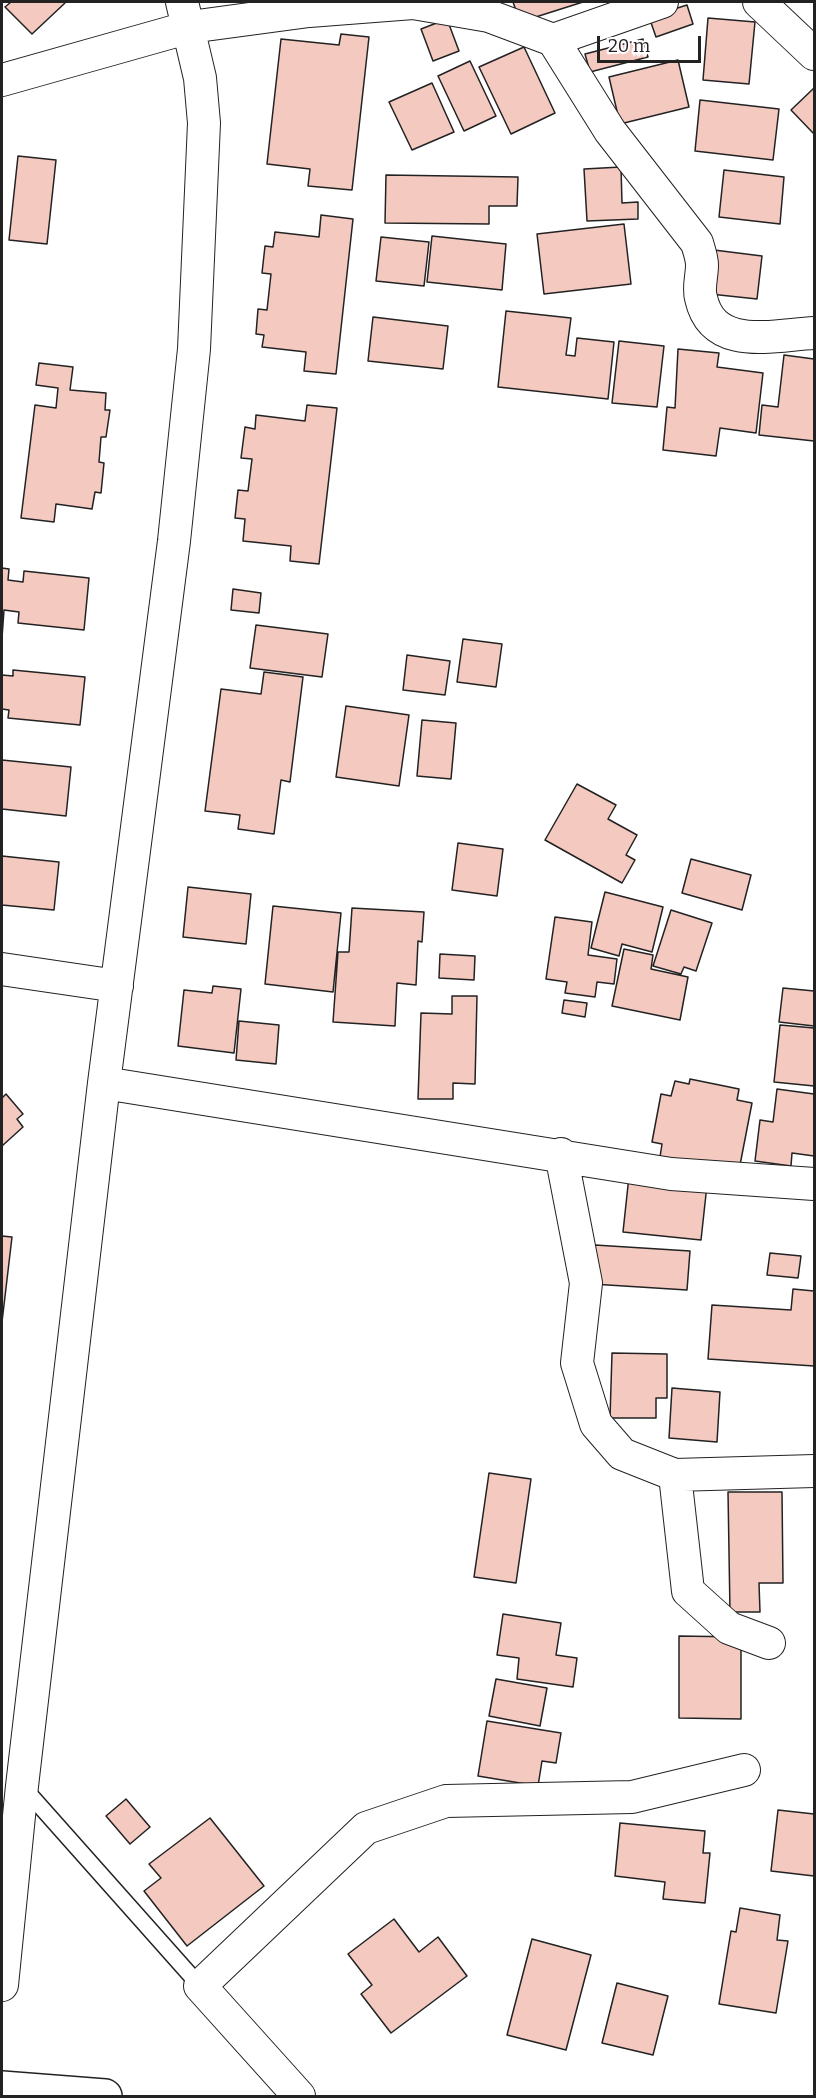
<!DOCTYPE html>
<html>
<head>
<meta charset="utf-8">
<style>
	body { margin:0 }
	#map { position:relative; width:816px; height:2098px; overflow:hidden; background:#fff; font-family:Bitter,serif }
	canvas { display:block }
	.frame { position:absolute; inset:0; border:3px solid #222; pointer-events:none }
	.scale { position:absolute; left:597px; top:36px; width:104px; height:27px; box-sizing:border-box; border:3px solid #222; border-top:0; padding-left:8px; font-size:18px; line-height:21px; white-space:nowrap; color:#222; -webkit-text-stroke:4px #fff; paint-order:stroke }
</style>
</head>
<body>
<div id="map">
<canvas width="816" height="2098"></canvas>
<div class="frame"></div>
<div class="scale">20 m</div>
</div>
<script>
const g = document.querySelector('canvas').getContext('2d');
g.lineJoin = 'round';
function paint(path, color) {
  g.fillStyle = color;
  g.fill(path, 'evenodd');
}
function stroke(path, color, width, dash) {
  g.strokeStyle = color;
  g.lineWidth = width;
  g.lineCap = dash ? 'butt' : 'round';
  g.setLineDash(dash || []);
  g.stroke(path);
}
const building = new Path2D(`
	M11,2H63L65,3L32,34L5,7Z
	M513,2H583L520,22Z
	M687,5L693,24L656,37L649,17Z
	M708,18L755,22L749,84L703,80Z
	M447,19L459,51L433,61L421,29Z
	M341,34L369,37L352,190L308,186L310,169L267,164L281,39L339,45Z
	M643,39L648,57L590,72L585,54Z
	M524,47L555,113L511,134L479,67Z
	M678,60L689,107L620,124L609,77Z
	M470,61L496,116L464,131L438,76Z
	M432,83L454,132L412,150L389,102Z
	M814,88V134L791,110Z
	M700,100L779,109L773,160L695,151Z
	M18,156L56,160L47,244L9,240Z
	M621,167L622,203L638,202V219L587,221L584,169Z
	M724,170L784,177L780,224L719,217Z
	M386,175L518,177L517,206H489V224L385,223Z
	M321,215L353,219L336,374L304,371L306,352L262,347L264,335L256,334L258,309L267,310L271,274L262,273L265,246L273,247L275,232L319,237Z
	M624,224L631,284L544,294L537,234Z
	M432,236L506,244L502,290L427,282Z
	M381,237L429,242L424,286L376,281Z
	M714,250L762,256L757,299L710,294Z
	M506,311L571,318L566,355L575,356L577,338L614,342L608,399L498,387Z
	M373,317L448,326L443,369L368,361Z
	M619,341L664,346L657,407L612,403Z
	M678,349L719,353L717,367L763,373L756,433L720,428L716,456L663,450L667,407L675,408Z
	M784,355L814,359V441L759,435L762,405L778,407Z
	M39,363L73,367L70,390L106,393L105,410H110L106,437H101L99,462L104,463L101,493L95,492L92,509L56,504L54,522L21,518L35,405L56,408L58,388L36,385Z
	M307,405L337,408L319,564L290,561L291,546L243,541L245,519L235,518L238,490L248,491L252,459L241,458L245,427L255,429L256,415L305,421Z
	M2,568L9,569L8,580L23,582L24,571L89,578L84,630L18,623L19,612L4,610L2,638Z
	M233,589L261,593L259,613L231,610Z
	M256,625L328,634L322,677L250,668Z
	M463,639L502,644L496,687L457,682Z
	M407,655L450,661L445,695L403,690Z
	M13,670L85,677L80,725L8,718L9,710L2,709V675L13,676Z
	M264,672L303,677L290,782L281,780L274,834L238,829L240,815L205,811L221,689L261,694Z
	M346,706L409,715L399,786L336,777Z
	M422,720L456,723L451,779L417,776Z
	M2,760L71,767L66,816L2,809Z
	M577,784L616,805L608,819L637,835L626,855L635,860L622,883L545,840Z
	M458,843L503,849L497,896L452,890Z
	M2,856L59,862L54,910L2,905Z
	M691,859L751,875L742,910L682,893Z
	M188,887L251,894L246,944L183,937Z
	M605,892L663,907L652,952L622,944L619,956L591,948Z
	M273,906L341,913L333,992L265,984Z
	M352,908L424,912L422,942L418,941L416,985L397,983L395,1026L333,1022L338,952H349Z
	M671,910L712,923L696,971L684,967L681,974L653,966Z
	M555,917L592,922L588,955L617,959L614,984L597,982L595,997L565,993L567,982L546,979Z
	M624,949L653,955L651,969L688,977L680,1020L612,1006Z
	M440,954L475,956L474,980L439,978Z
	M213,986L241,989L234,1053L178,1046L184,990L212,993Z
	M783,988L814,991V1026L779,1022Z
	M452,996H477L475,1084L453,1083V1099H418L421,1013L452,1014Z
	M564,1000L587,1003L585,1017L562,1013Z
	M239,1021L279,1025L276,1064L236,1060Z
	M780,1025L814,1028V1086L774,1082Z
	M690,1079L739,1089L737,1100L752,1103L740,1165L724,1170L660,1157L662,1144L652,1142L661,1094L671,1096L675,1081L689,1084Z
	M777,1089L814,1094V1156L792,1153L791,1166L755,1161L760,1120L773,1122Z
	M6,1094L23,1114L17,1119L23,1127L2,1146V1098Z
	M629,1176L707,1185L701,1240L623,1232Z
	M2,1236L12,1237L2,1322Z
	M595,1245L690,1251L687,1290L592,1284Z
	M770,1253L801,1256L798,1278L767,1275Z
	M793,1289L814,1291V1366L708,1359L712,1305L791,1310Z
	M612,1353L667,1354V1398H656V1418H610Z
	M672,1388L720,1392L717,1442L669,1438Z
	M489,1473L531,1479L516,1583L474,1577Z
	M728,1492H782L783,1583H759L760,1612H730Z
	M503,1614L561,1623L556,1655L577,1658L573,1687L517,1679L519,1658L497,1655Z
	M679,1636L741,1637V1719L679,1718Z
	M496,1679L547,1688L540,1726L489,1716Z
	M487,1721L561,1733L556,1763L542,1761L538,1786L478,1776Z
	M126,1799L150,1827L130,1844L106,1816Z
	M778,1810L814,1814V1876L771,1871Z
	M210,1818L264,1886L187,1946L144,1891L161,1878L149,1864Z
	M620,1823L705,1831L703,1853H710L705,1903L663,1899L665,1882L615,1876Z
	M740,1908L780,1915L777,1940L788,1941L776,2013L719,2004L731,1931L736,1932Z
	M394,1919L419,1952L438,1937L467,1976L391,2033L361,1994L372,1985L348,1954Z
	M532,1939L591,1955L566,2050L507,2035Z
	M617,1983L668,1996L653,2055L602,2043Z`);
paint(building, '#f3c9c0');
stroke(building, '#222', 1.5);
const lane = new Path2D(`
	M24,1788L200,1986`);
const street = new Path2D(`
	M759,2L814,54
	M553,40L662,2
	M2,80L190,27L309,11L413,3L489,16L553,40L610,131L697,243C699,250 702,258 702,265C702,276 698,288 701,298C713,352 773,335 814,333
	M2,969L117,986
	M104,1083L671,1174L814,1184
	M561,1154L586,1283L577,1363L596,1424L622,1454L675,1475L814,1471
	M675,1475L688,1591L729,1628L769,1643
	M2,1985L22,1786L104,1083L174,541L194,349L204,123L200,78L182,2
	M299,2096L200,1986L366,1828L446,1801L632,1797L744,1770`);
const secondary = new Path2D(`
	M2,2088L105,2096`);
stroke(lane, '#222', 18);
stroke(street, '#222', 34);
stroke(secondary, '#222', 36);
stroke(lane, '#fff', 15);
stroke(street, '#fff', 32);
stroke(secondary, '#fff', 33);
</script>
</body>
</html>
